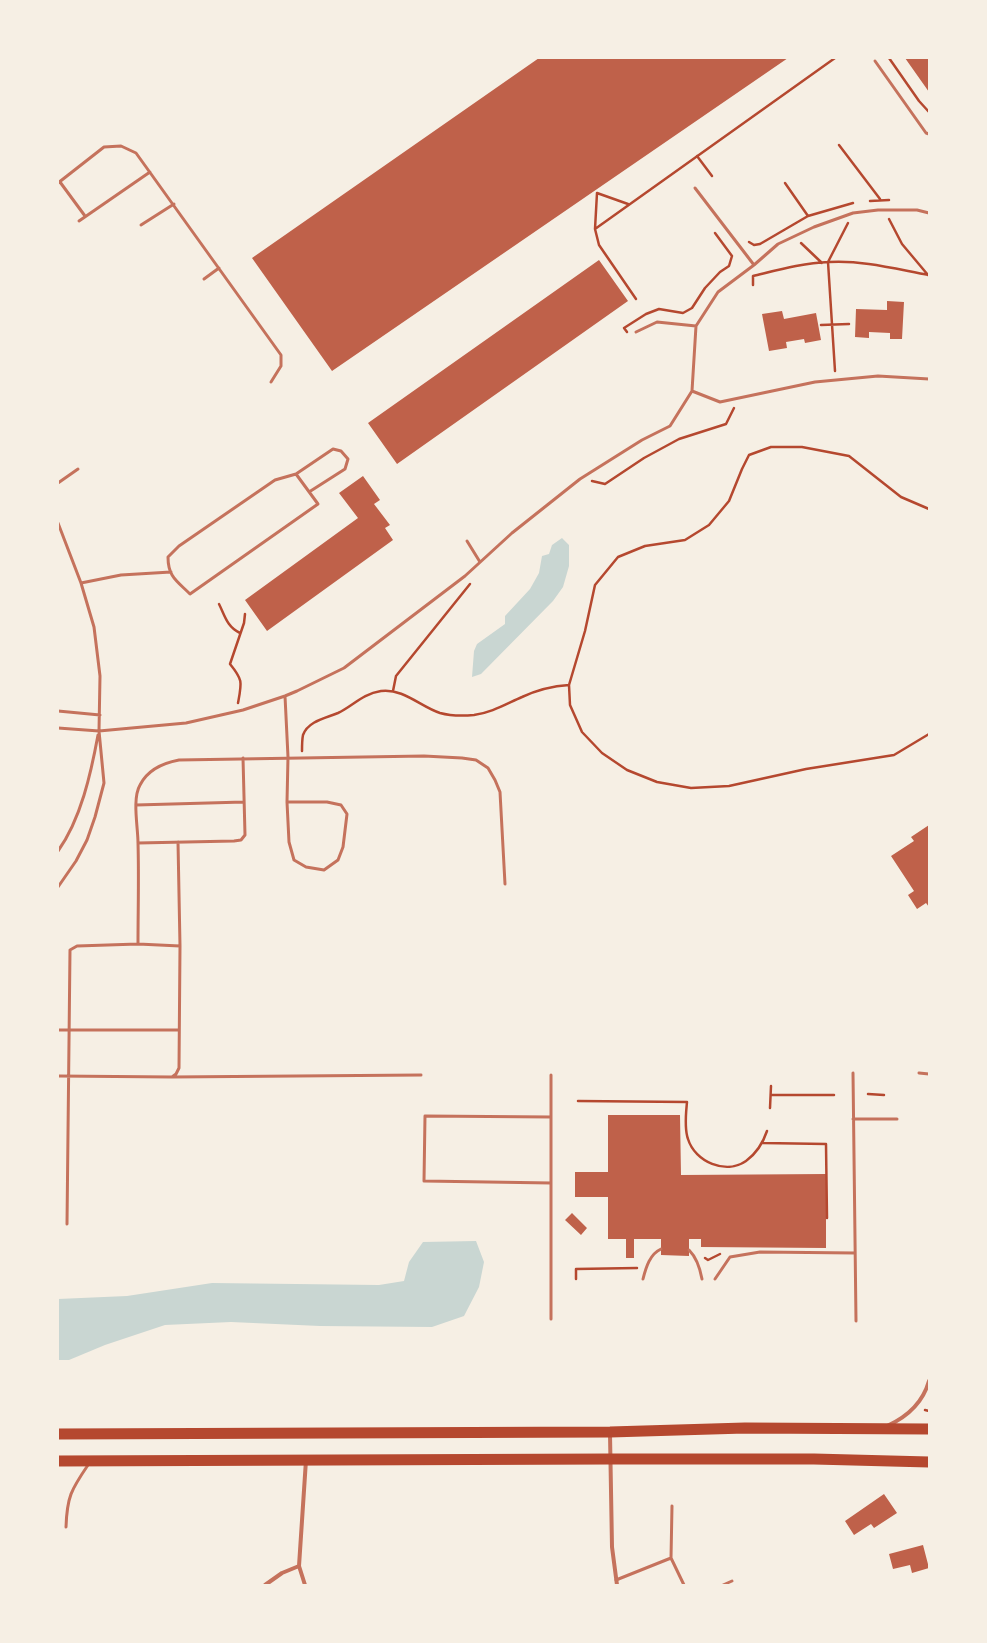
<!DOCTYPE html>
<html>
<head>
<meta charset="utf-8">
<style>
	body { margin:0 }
	#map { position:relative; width:987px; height:1643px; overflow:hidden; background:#f6efe4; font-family:Figtree,sans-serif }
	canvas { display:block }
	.frame { position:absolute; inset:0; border:59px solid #f6efe4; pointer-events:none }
</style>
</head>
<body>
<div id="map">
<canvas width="987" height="1643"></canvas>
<div class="frame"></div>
</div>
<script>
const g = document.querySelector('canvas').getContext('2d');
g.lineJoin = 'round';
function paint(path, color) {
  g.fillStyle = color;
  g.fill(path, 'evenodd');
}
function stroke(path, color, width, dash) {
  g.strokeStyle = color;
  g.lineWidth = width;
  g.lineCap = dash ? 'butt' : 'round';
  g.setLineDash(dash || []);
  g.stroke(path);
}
paint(new Path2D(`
	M562,538L569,545V566L563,587L553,601L481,674L472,677L474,651L477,644L505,624V616L530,589L539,573L542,556L549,554L552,545Z
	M476,1241L484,1262L479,1287L464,1316L432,1327L320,1326L231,1322L165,1325L105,1345L69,1360H58V1299L127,1296L212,1283L379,1285L404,1281L409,1262L423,1242Z`), '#c9d6d2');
paint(new Path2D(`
	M539,58H788L332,371L252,258Z
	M905,58H929V92Z
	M599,260L628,301L397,464L368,423Z
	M887,301L904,302L902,339H890V333L869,332V338L855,337L856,309L887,310Z
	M782,311L784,319L816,313L821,340L805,343L804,339L786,342L787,348L769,351L762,314Z
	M363,476L380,500L374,504L390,525L385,528L393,540L267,631L245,600L358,518L339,493Z
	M929,825V907L926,903L917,909L908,895L914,891L891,856L914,841L911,837Z
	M608,1115H680L681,1175L826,1174V1248L701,1247V1239H689V1256L661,1255V1239H634V1258H626V1239H608V1197H575V1172H608Z
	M572,1213L587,1228L581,1235L565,1220Z
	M884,1494L897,1513L874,1528L871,1524L854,1535L845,1521Z
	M923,1545L929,1568L912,1573L910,1565L893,1569L889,1554Z`), '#bf614a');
stroke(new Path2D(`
	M889,58L919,101L929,112
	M839,145L880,199
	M697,156L712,176
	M785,183L808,216
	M870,201L889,200
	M628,204L597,193L595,229L599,245L636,299
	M889,219L902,244L928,275
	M595,229L835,58
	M749,242L754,245L760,244L808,216L853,203
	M801,243L822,263
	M753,285V276C778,270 803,263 829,262C863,260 896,269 929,275
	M821,325L849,324
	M627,332L624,328L646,314L659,309L683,313L692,308L705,288L720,272L729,266L732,256L715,233
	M835,371L828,262L848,223
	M592,481L605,484L644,458L679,439L726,424L734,408
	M929,509L901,497L849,456L802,447H771L749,455L742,469L729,501L709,525L685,540L645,546L618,557L595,585L585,631L569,685L570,705L582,732L602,753L627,770L657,782L691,788L729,786L806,769L894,755L929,734
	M219,604C225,616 227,627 240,633
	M393,691L396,676L470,584
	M238,703C242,682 243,680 230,664L244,623L245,614
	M302,751C302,746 302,740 303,735C308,721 326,718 338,713C353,706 362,694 381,691C403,688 421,707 440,713C451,716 463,716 474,715C491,713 506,704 522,697C537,690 553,686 569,685
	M868,1094L884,1095
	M771,1095H834
	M578,1101L687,1102C686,1113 684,1128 688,1139C695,1162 726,1175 746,1161C757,1153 763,1143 767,1131
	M770,1108L771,1086
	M763,1143L826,1144L827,1218
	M705,1258L708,1260L720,1254
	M576,1279V1269L637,1268
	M925,1410L929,1411`), '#b5482f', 2.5);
stroke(new Path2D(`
	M875,61L926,133L929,134
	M60,182L85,216
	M58,183L104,147L121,146L136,153L281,355V366L271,382
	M695,188L754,265
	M79,221L150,172
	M141,225L174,204
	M204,279L219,268
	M636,332L657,322L696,326
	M692,391L720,402L815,382L878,376L929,379
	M296,474L318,504L190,594C177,581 168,577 168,557L179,546L275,480Z
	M296,474L333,449L341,451L348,459L345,469L309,492
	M58,483L78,469
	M58,523L81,583L94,627L100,676L99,731L104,783L95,817L87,840L76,861L58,887
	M467,541L480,562
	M81,583L121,575L171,572
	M285,696L288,757L287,802L289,842L294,860L306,867L324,870L338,860L343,847L347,814L341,805L327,802H287
	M58,711L100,715
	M58,728L99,731L186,723L243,710L285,696L297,691L344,668L465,576L512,533L580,479L642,440L670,426L692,391L696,326L718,292L754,265L778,244L814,227L853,213L878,210H917L929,213
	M136,805L244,802
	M178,842L180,946
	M138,843L234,841L241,840L245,835L243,758
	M58,851C81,819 91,773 98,735
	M58,1030H179
	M853,1073L856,1321
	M919,1073L929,1074
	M551,1075V1319
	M58,1076L172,1077L176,1074L179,1068L180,946L138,944
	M172,1077L421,1075
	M551,1117L425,1116L424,1181L551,1183
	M853,1119H897
	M67,1224L70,950L77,946L138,944C138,910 139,876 138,843C138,827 132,799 140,785C148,769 163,763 179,760L424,756L462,758L476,760L488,768L495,780L500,792L505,884
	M689,1250C697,1258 700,1268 702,1279
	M643,1279C646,1267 650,1254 661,1249
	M715,1279L730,1257L760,1252L855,1253
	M66,1527C67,1497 71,1490 88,1465
	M671,1558L684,1585
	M616,1580L671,1558L672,1506
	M723,1585L732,1581`), '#c5725c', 3);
stroke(new Path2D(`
	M887,1426C907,1417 923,1402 929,1381
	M610,1434L612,1547L617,1585
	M265,1585L282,1573L299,1566
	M305,1585L299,1566L306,1460`), '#c5725c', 4);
stroke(new Path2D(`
	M58,1434L610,1432L745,1428L929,1429
	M58,1461L610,1459H814L929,1462`), '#b5482f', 11);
</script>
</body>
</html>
